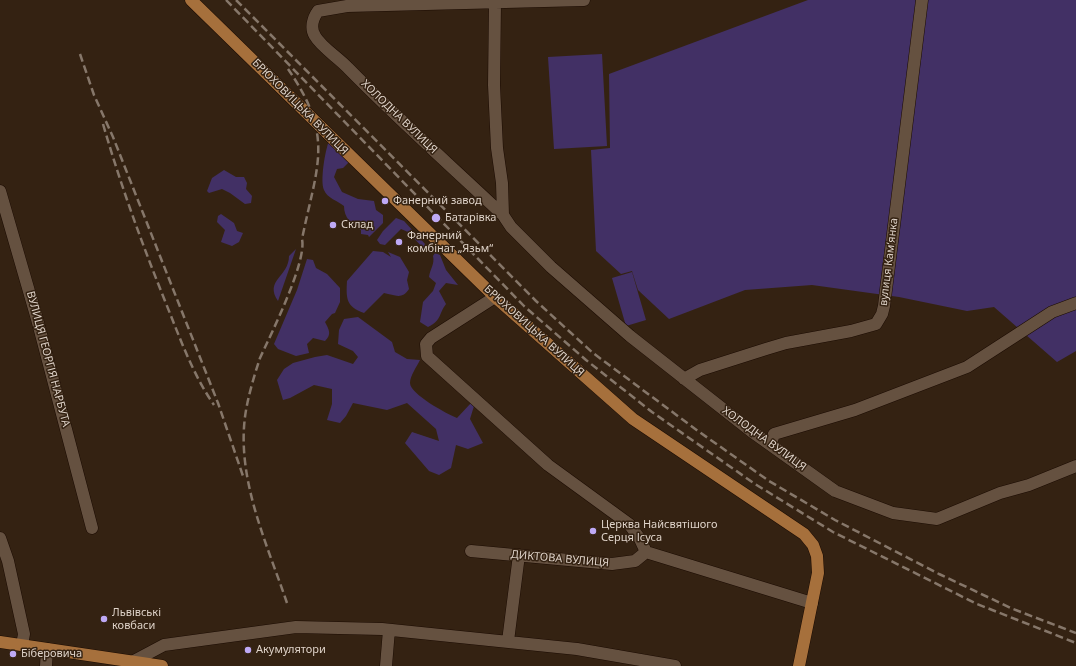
<!DOCTYPE html>
<html>
<head>
<meta charset="utf-8">
<style>
	body { margin:0 }
	canvas { display:block; background:#342212 }
</style>
</head>
<body>
<canvas width="1076" height="666"></canvas>
<script>
const g = document.querySelector('canvas').getContext('2d');
g.lineJoin = 'round';
function paint(path, color) {
  g.fillStyle = color;
  g.fill(path, 'evenodd');
}
function stroke(path, color, width, dash) {
  g.strokeStyle = color;
  g.lineWidth = width;
  g.lineCap = dash ? 'butt' : 'round';
  g.setLineDash(dash || []);
  g.stroke(path);
}
function label(font, color, halo, rows, align = 'center') {
  g.font = font + ' "Noto Sans",sans-serif';
  g.lineWidth = 3;
  g.setLineDash([]);
  g.textBaseline = 'middle';
  g.strokeStyle = halo;
  g.fillStyle = color;
  for (const [text, x, y, turn = 0] of rows) {
    g.save();
    g.translate(x, y);
    g.rotate((+turn || 0) * Math.PI / 180);
    g.textAlign = isNaN(turn) ? turn : align;
    if (halo) g.strokeText(text, 0, 0);
    g.fillText(text, 0, 0);
    g.restore();
  }
}
paint(new Path2D(`
	M808,0H1076V351L1057,362L994,307L967,311L899,297L812,285L745,290L669,319L638,290L632,271L621,274L596,251L591,150L610,148L609,74Z
	M602,54L607,146L554,149L548,57Z
	M329,141L349,162L343,168L337,169L334,177L342,192L358,199L374,201L376,210L383,215V223L369,237L368,235L361,234V230C351,225 344,217 344,206C338,201 327,198 324,190C320,181 325,151 329,141Z
	M224,170L236,177H244L247,183L246,189L252,196L251,203L245,204L230,193L222,189L209,193L207,191L212,178Z
	M221,214L234,223L237,231L243,233L239,242L232,246L221,242L225,230L217,222L218,216Z
	M396,218L404,221L425,244L424,249L408,232L401,229L385,245L380,244L377,240L383,231Z
	M296,249L278,301C264,280 289,277 289,256Z
	M373,251L383,252L391,257L388,252L400,257L409,272L407,280L409,289C402,300 395,295 384,293L364,313C346,307 346,298 347,281Z
	M435,253L440,255L446,270L458,285L446,283L439,291L446,304C438,315 442,320 428,327L420,322L423,302L433,291L436,283L429,277C430,269 435,264 433,256Z
	M307,259L313,260L316,268L327,274L340,288V302L335,313L332,314L325,322C329,330 332,334 325,341L313,338L307,344L309,353L296,356L278,349L274,344L297,290Z
	M632,272L646,320L626,326L612,278Z
	M358,317L392,342L395,352L407,359L420,360C417,366 410,376 410,383C410,394 447,414 457,418L471,403L474,406L470,419L483,443L468,449L456,445L451,468L439,475L429,471L405,443L412,432L439,441L436,429L407,403L387,410L353,403L346,416L340,423L327,420L332,404V389L314,385L290,398L283,400L277,380L284,369L293,363L315,357L327,355L353,364L358,357L353,351L338,344L339,330L344,319Z`), '#423065');
const minor = new Path2D(`
	M584,0L347,6L318,11C313,18 310,28 315,36C321,47 339,58 348,68C398,119 451,166 503,215L511,227L551,267L630,336L751,431L835,491L893,513L937,519L1000,493L1029,485L1076,466
	M495,3L494,85L497,148L502,183L503,215
	M0,191L37,319L92,528
	M495,297L431,338L426,344L427,356L548,465L629,524L640,539L646,552L812,603
	M684,379L700,370L766,349L786,343L851,331L876,324L882,314L884,306L922,0
	M771,443L774,434L855,410L967,367L1052,312L1076,303
	M0,538L8,561L24,634L22,645
	M471,551L612,564L635,561L646,552
	M508,641L519,555
	M132,662L164,645L296,627L382,629L577,649L675,666
	M46,666L47,649
	M386,666L389,630`);
const major = new Path2D(`
	M191,0L495,297L633,419L804,534L813,545L817,556L818,573L799,666
	M0,642L162,666`);
stroke(minor, '#1b0b00', 13);
stroke(major, '#1b0b00', 13);
stroke(minor, '#655140', 12);
stroke(major, '#a6703c', 12);
stroke(new Path2D(`
	M226,0L524,306L586,360L652,412L755,484L833,532L977,604L1076,643
	M236,0L536,301L593,353L698,431L769,481L835,520L939,574L1013,609L1076,633
	M80,54L94,95L113,137L218,403L243,476
	M103,124C121,186 141,241 165,301C180,338 192,373 214,405
	M287,603C266,541 233,472 247,405C250,390 255,373 260,358C271,334 307,262 302,239C317,165 335,137 288,69`), '#86776a', 2.5, [8, 4]);
for (const [x, y, r, color] of [
	[385,201,4,"#bea9f5"],
	[436,218,5,"#bea9f5"],
	[333,225,4,"#bea9f5"],
	[399,242,4,"#bea9f5"],
	[593,531,4,"#bea9f5"],
	[104,619,4,"#bea9f5"],
	[248,650,4,"#bea9f5"],
	[13,654,4,"#bea9f5"]
]) {
  const dot = new Path2D();
  dot.arc(x, y, r, 0, 2 * Math.PI);
  g.fillStyle = color;
  g.fill(dot);
  stroke(dot, '#342212', 1.5);
}
label('11px', '#dfd3c9', '#342212', [
	["БРЮХОВИЦЬКА ВУЛИЦЯ",300,107,45],
	["ХОЛОДНА ВУЛИЦЯ",399,117,44],
	["вулиця Камʼянка",889,262,-83],
	["БРЮХОВИЦЬКА ВУЛИЦЯ",534,331,42],
	["ВУЛИЦЯ ГЕОРГІЯ НАРБУТА",48,359,75],
	["ХОЛОДНА ВУЛИЦЯ",764,439,36],
	["ДИКТОВА ВУЛИЦЯ",560,559,5]
]);
label('11px', '#dfd3c9', '#342212', [
	["Фанерний завод",393,201],
	["Батарівка",445,218],
	["Склад",341,225],
	["Фанерний",407,236],
	["комбінат „Язьм“",407,249],
	["Церква Найсвятішого",601,525],
	["Серця Ісуса",601,538],
	["Львівські",112,613],
	["ковбаси",112,626],
	["Акумулятори",256,650],
	["Біберовича",21,654]
], 'left');
</script>
</body>
</html>
